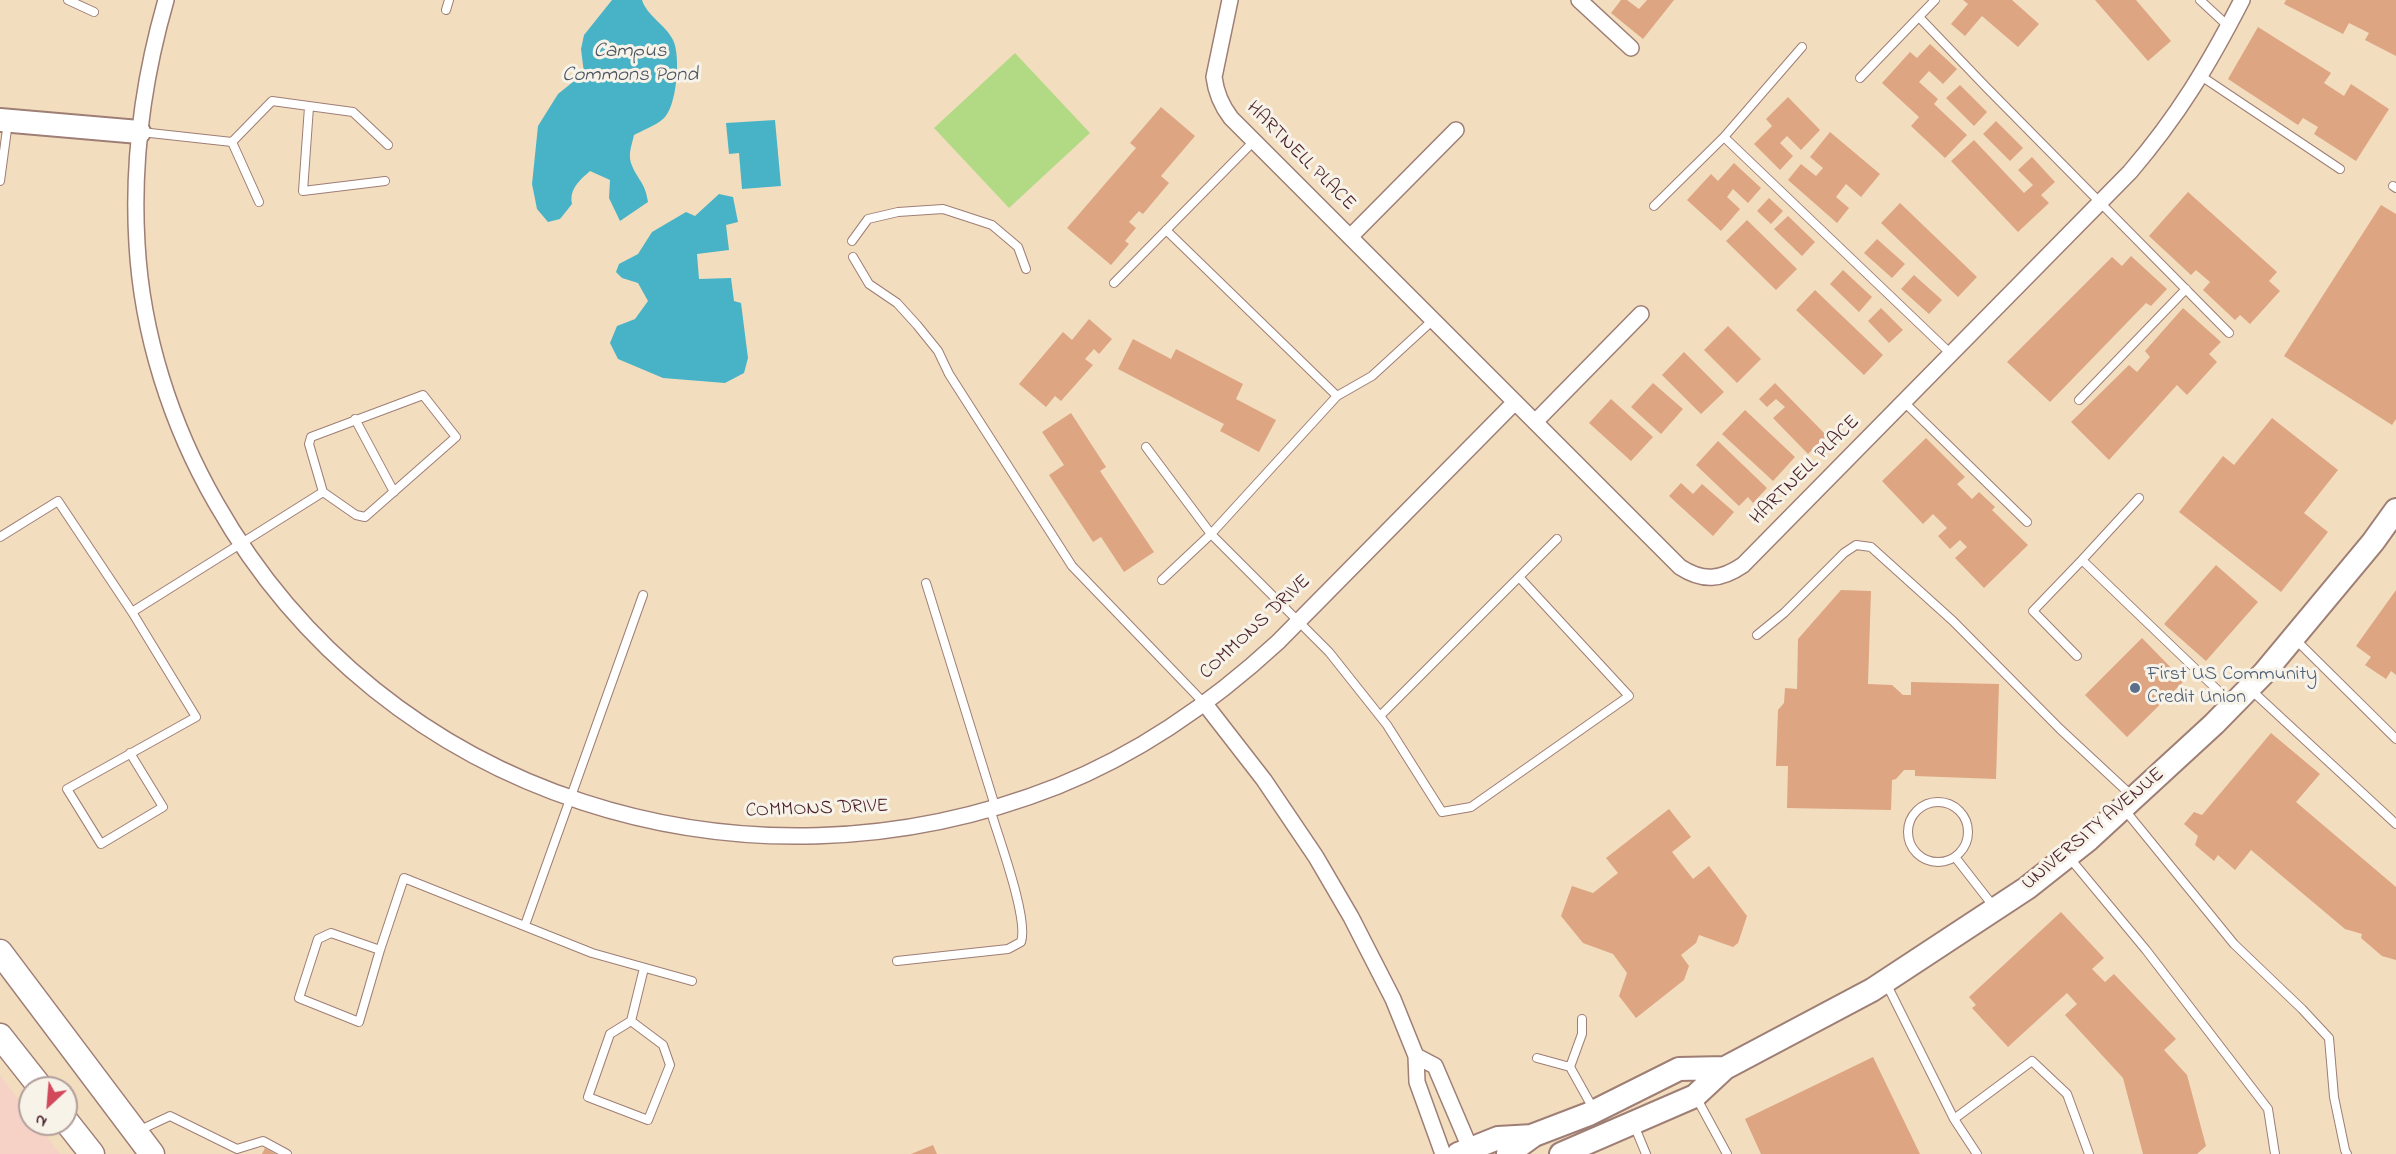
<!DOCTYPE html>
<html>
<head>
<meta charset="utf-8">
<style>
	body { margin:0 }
	#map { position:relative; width:2396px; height:1154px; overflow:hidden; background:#f3ddbf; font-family:"Indie Flower",sans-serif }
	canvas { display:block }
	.north { position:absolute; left:18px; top:1076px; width:60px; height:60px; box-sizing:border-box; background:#f7f3e8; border:2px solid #b29e9c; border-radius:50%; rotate:206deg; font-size:16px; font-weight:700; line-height:24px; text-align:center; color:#4a1f2b }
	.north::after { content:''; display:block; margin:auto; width:21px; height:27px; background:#d1495b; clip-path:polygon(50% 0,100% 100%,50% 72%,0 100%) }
</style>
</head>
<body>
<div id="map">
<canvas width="2396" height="1154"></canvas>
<div class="north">N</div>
</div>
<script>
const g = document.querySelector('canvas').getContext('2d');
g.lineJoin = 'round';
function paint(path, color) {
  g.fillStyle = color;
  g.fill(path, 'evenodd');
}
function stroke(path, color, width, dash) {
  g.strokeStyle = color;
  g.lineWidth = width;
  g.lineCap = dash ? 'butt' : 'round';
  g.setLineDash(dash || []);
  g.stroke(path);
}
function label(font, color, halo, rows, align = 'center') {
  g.font = font + ' "Indie Flower",sans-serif';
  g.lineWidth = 6;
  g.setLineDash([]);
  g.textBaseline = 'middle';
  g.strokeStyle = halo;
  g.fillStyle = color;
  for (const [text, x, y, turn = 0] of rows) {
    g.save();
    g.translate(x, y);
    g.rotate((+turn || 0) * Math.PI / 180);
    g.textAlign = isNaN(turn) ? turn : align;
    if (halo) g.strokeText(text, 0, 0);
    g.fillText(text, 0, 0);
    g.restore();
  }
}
paint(new Path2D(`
	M0,1075L30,1115V1124H37L60,1154H0Z`), '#f6d1c6');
paint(new Path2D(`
	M1015,53L1090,133L1009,208L934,128Z`), '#b2da84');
paint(new Path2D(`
	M612,0H642C647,16 666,25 673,40C681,55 677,108 663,119C655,126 643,130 634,135C632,144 628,154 631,163C637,180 645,181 648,202L620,221L609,198L610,180L590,171C580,180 569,189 572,204L560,219L548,222L537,209L532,184L538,126L558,94L584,73L581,49L584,35Z
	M775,120L781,186L742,189L739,153L729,154L726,123Z
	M719,194L733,197L738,222L726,225L729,250L697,254L699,279L731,278L734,301L741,303L748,358L744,373L725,383L663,378L618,359L610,343L617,326L635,319L648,301L638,283L622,278L616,272L619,264L638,254L652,232L686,212L695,216Z`), '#48b3c6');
paint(new Path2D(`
	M1621,0H1627L1639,9L1647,0H1674L1643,39L1611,13Z
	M1963,0H2012L2039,24L2018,47L1982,16L1965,36L1951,24L1968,4Z
	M2095,0H2136L2171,41L2148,61Z
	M2286,0H2396V56L2365,40L2369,33L2349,23L2343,34L2284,4Z
	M2258,27L2331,73L2324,83L2344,96L2351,84L2389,109L2356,161L2314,134L2318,127L2303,118L2298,125L2228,79Z
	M1930,44L1957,69L1943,84L1929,71L1919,82L1938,99L1934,104L1967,135L1945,158L1911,126L1919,117L1882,83L1910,52L1917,58Z
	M1960,85L1987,112L1974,126L1946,98Z
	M1788,97L1820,130L1801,150L1787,136L1780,143L1793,156L1780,170L1754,144L1772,126L1766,119Z
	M1161,107L1195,136L1161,176L1169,183L1143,214L1139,211L1129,222L1136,228L1125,241L1129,244L1111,265L1067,228L1136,148L1130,143Z
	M1996,121L2023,148L2010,161L1983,134Z
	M1830,132L1880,174L1861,197L1846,184L1836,197L1849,208L1837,223L1788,180L1801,164L1816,176L1823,168L1810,157Z
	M1974,140L2024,193L2033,185L2018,170L2032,157L2055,182L2041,195L2049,203L2018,232L1951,161Z
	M1734,163L1761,188L1748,203L1733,189L1727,197L1740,209L1721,231L1687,200L1711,174L1718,181Z
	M2188,192L2277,272L2269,281L2280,291L2250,324L2240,315L2235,320L2203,290L2210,282L2196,270L2191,275L2149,236Z
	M1769,198L1783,211L1771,224L1757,211Z
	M1900,203L1977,277L1958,297L1881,223Z
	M2381,205L2396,214V419L2392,425L2284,356Z
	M1788,216L1815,242L1802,256L1774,229Z
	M1747,220L1797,269L1776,290L1726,241Z
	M1877,239L1905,264L1892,278L1864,253Z
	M2131,256L2167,289L2151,306L2146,303L2050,402L2007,362L2112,257L2122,266Z
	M1843,270L1872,297L1859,312L1830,284Z
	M1914,275L1942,300L1929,314L1901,289Z
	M1815,290L1883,355L1864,375L1796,310Z
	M1881,308L1903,330L1889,343L1868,321Z
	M2183,308L2221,342L2209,354L2217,362L2187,395L2177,385L2109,460L2071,422L2129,365L2137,372L2150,357L2145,351Z
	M1089,319L1112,339L1099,354L1094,349L1085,359L1093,365L1061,401L1055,396L1046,407L1019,384L1063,332L1072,340Z
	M1728,326L1761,359L1737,383L1704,350Z
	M1133,339L1171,359L1176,349L1243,384L1236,399L1276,420L1259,452L1220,431L1224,424L1118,369Z
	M1684,352L1724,392L1701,414L1662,375Z
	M1653,383L1683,409L1661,434L1631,407Z
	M1775,383L1827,436L1808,454L1773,418L1785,407L1776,399L1767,407L1759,399Z
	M1611,399L1653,437L1631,461L1589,423Z
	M1745,410L1795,457L1773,481L1722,434Z
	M1071,413L1106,467L1100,471L1154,552L1124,572L1101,537L1093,542L1049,475L1064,465L1042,432Z
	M2272,418L2338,470L2304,513L2328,532L2281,592L2179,512L2223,456L2234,465Z
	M1926,438L1965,477L1957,484L1972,499L1979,492L1995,507L1992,510L2028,545L1984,588L1955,558L1967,547L1960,540L1950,549L1938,536L1947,528L1933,514L1923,524L1882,481Z
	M1718,441L1767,488L1753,503L1748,497L1739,506L1696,465Z
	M1681,483L1693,494L1702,484L1734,512L1713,536L1669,496Z
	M2216,565L2258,602L2206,661L2164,624Z
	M1841,590L1871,591L1868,684L1892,685L1903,695H1911V682L1999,684L1996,779L1915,776V770H1904L1896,779L1892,780L1891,810L1787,808L1788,766H1776L1778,710L1784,703L1785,688L1797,689L1798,639Z
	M2396,590V675L2391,671L2386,679L2365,665L2371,657L2356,646Z
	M2142,638L2184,681L2127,737L2085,695Z
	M2271,733L2320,774L2296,802L2396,887V960L2382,956L2361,938L2362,934L2345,929L2251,850L2235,870L2218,855L2214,861L2195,845L2198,836L2184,824L2194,812L2202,815Z
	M1669,809L1691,837L1672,852L1693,879L1709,866L1747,916L1738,943L1733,947L1699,935L1696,943L1681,955L1689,966L1684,980L1636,1018L1619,996L1627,973L1613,954L1583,943L1561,916L1572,886L1593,893L1618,873L1606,858Z
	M2061,912L2104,958L2092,969L2105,982L2114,974L2176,1039L2164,1050L2187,1075L2206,1146L2197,1154H2143L2123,1078L2065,1015L2077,1004L2067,993L2008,1047L1972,1008L1976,1005L1969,997Z
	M1873,1057L1920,1154H1761L1745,1119Z
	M933,1145L937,1154H911Z
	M265,1148L276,1154H262Z`), '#dda582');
const lane = new Path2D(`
	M68,0L94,12
	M2200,0L2228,26
	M446,10L449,0
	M1919,17L1986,87L2229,333
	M2201,76L2340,169
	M1860,78L1935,0
	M309,107L303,191L385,181
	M141,132L232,142
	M1724,137L1951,354
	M232,142L272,101L353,112L388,145
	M232,142L259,202
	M0,181L8,122
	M2393,186L2396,188
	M1654,206L1724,137L1802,47
	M1166,230L1337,396
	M852,241L868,219L898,212L943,209L992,225L1018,247L1026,269
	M853,257L869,284L897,303L917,325L938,351L949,374L1072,566L1205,704
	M1114,283L1254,141
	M423,395L456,437L365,517L356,515L323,492L309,444L311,437Z
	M2079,400L2186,289
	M1904,402L2027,522
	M355,419L394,492
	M1146,447L1211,534L1329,652L1387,725L1442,812L1471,807L1629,696L1519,577
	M0,537L58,501L132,612L196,717L67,789L101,844L163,807L130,753
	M2082,560L2139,498
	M1162,580L1211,534L1337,396L1372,376L1433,320
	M926,583L995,806
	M132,612L323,492
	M1757,635L1784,613L1844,553L1856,545L1871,547L1953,621L2060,729L2131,795
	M2295,639L2396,739
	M2077,656L2033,611L2082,560L2232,704
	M2250,689L2396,824
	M1380,716L1557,539
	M1908 832a30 30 0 1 1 60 0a30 30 0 1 1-60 0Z
	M2124,809L2234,944L2302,1009L2329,1038L2334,1097L2345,1150L2347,1154
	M2068,856L2146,950L2268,1109L2275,1154
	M1955,857L1994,907
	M525,925L643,595
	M380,950L331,933L318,939L299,998L359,1022L380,950L404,878L592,953L692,981
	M897,961L1008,949L1021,942C1029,919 998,836 990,809
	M1886,983L1954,1119L1977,1154
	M631,1021L663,1045L670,1065L648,1120L588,1097L610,1034L631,1021L644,968
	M1537,1058L1570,1067L1594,1110
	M1570,1067L1582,1034V1019
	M1696,1097L1727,1154
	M1954,1119L2032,1061L2067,1094L2089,1154
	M1634,1125L1646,1154
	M140,1130L170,1116L237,1149L263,1141L287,1154`);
const street = new Path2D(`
	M166,0C143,80 132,161 137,244C142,334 171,425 216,503C384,799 745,910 1058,786C1140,753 1213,702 1278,642L1515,402
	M1230,0L1214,77C1216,93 1221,105 1231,118L1680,567C1703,582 1721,580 1743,565L2130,172C2178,116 2208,66 2242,0
	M1579,0L1631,48
	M1350,237L1456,130
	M1535,422L1641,314
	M1205,704L1264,780L1316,857L1351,917L1393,999L1416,1056L1417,1082L1443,1154
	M1416,1056L1435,1066L1470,1148`);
const secondary = new Path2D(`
	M0,120L139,132
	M1458,1154L1498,1138L1533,1136
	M1508,1154L1534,1135L1589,1114L1679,1069L1725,1068
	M1561,1154L1695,1096L1725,1068L1872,990L2027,888L2089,839L2214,724L2264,673L2373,542L2396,510`);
const primary = new Path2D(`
	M0,952L152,1154
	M0,1036L41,1088
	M66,1121L92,1154`);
stroke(lane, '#9e7e75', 10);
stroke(street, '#9e7e75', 18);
stroke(secondary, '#9e7e75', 26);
stroke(primary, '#9e7e75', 27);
stroke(lane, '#fff', 8);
stroke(street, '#fff', 15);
stroke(secondary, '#fff', 22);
stroke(primary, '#fff', 24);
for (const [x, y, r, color] of [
	[2135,688,6,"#5c6f8a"]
]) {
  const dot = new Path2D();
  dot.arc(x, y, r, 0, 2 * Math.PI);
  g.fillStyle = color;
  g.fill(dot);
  stroke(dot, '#f7f3e8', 2);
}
label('20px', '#4a1f2b', '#f7f3e8', [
	["HARTNELL PLACE",1300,157,45],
	["HARTNELL PLACE",1806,471,-45],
	["COMMONS DRIVE",1256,628,-43],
	["COMMONS DRIVE",817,810,-2],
	["UNIVERSITY AVENUE",2094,830,-40]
]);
label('20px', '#4e5e75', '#f7f3e8', [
	["First US Community",2147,676],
	["Credit Union",2147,699]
], 'left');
label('italic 21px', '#495361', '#f7f3e8', [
	["Campus",630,53],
	["Commons Pond",630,77]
]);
</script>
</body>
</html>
